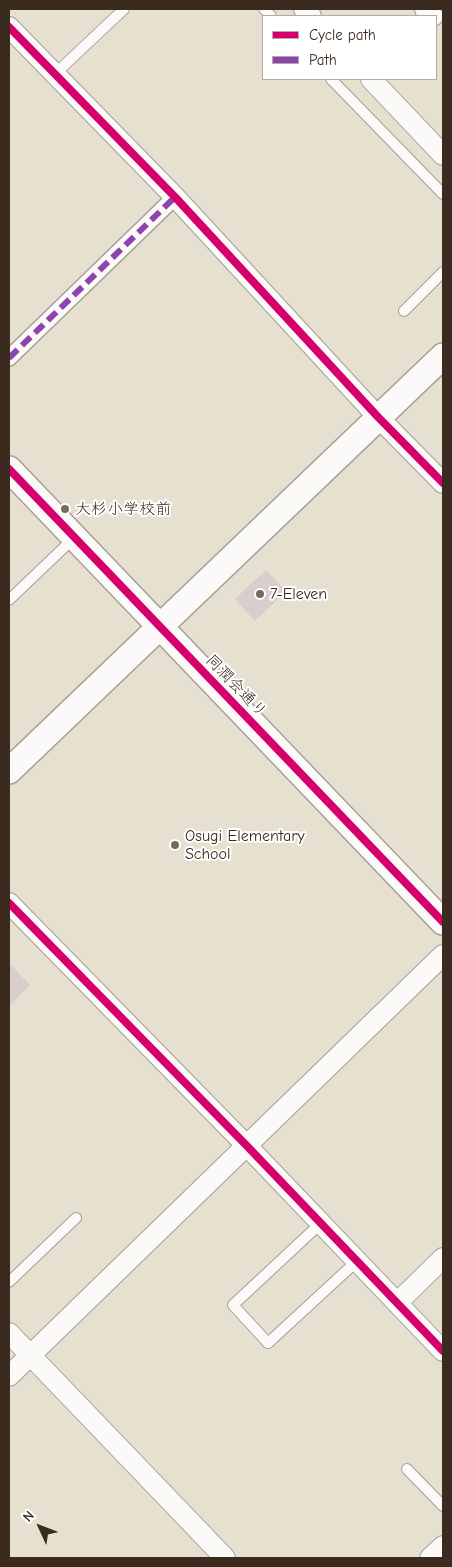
<!DOCTYPE html>
<html>
<head>
<meta charset="utf-8">
<style>
	body { margin:0 }
	#map { position:relative; width:452px; height:1567px; overflow:hidden; background:#e5e0d0; font-family:"Comic Neue",sans-serif }
	canvas { display:block }
	.frame { position:absolute; inset:0; border:10px solid #3b2a1e; pointer-events:none }
	.legend { position:absolute; left:262px; top:15px; width:175px; height:65px; box-sizing:border-box; background:#fff; border:1px solid #b1aaa5; margin:0; padding:6px 9px; list-style:none; font-size:15px; color:#3b2a1e }
	.legend li { display:flex; align-items:center; gap:10px; height:25px }
	.legend b { width:25px; border:1px solid #b1aaa5 }
	.north { position:absolute; left:15px; top:1502px; width:50px; height:50px; -webkit-text-stroke:4px #fff; paint-order:stroke; rotate:313deg; font-size:14px; font-weight:700; line-height:20px; text-align:center; color:#3b2a1e }
	.north::after { content:''; display:block; margin:auto; width:18px; height:22px; background:#3b2a1e; clip-path:polygon(50% 0,100% 100%,50% 72%,0 100%) }
</style>
</head>
<body>
<div id="map">
<canvas width="452" height="1567"></canvas>
<div class="frame"></div>
<ul class="legend">
<li><b style="height:6px;background:#d6006c"></b>Cycle path</li>
<li><b style="height:6px;background:#8e44ad"></b>Path</li>
</ul>
<div class="north">N</div>
</div>
<script>
const g = document.querySelector('canvas').getContext('2d');
g.lineJoin = 'round';
function paint(path, color) {
  g.fillStyle = color;
  g.fill(path, 'evenodd');
}
function stroke(path, color, width, dash) {
  g.strokeStyle = color;
  g.lineWidth = width;
  g.lineCap = dash ? 'butt' : 'round';
  g.setLineDash(dash || []);
  g.stroke(path);
}
function label(font, color, halo, rows, align = 'center') {
  g.font = font + ' "Comic Neue","Klee One",sans-serif';
  g.lineWidth = 4;
  g.setLineDash([]);
  g.textBaseline = 'middle';
  g.strokeStyle = halo;
  g.fillStyle = color;
  for (const [text, x, y, turn = 0] of rows) {
    g.save();
    g.translate(x, y);
    g.rotate((+turn || 0) * Math.PI / 180);
    g.textAlign = isNaN(turn) ? turn : align;
    if (halo) g.strokeText(text, 0, 0);
    g.fillText(text, 0, 0);
    g.restore();
  }
}
paint(new Path2D(`
	M266,570L286,591L255,621L235,599Z
	M9,963L30,985L9,1006Z`), '#d9cecd');
const service = new Path2D(`
	M264,9L271,16
	M55,74L124,9
	M331,79L443,194
	M404,311L443,272
	M9,600L75,537
	M321,1223L233,1305L268,1343L357,1261
	M9,1282L76,1218
	M407,1469L443,1506`);
const pedestrian = new Path2D(`
	M9,358L175,197`);
const minor = new Path2D(`
	M304,9L311,16
	M425,9L433,16
	M9,27L175,197L378,417L443,483
	M371,79L443,155
	M9,903L247,1146L443,1351
	M397,1303L443,1258
	M9,1333L225,1558
	M9,1376L443,955
	M430,1558L443,1546`);
const tertiary = new Path2D(`
	M9,469L443,922
	M9,771L443,356`);
stroke(service, '#a49f95', 12);
stroke(pedestrian, '#a49f95', 18);
stroke(minor, '#a49f95', 22);
stroke(tertiary, '#a49f95', 28);
stroke(service, '#fbfaf8', 10);
stroke(pedestrian, '#fbfaf8', 15);
stroke(minor, '#fbfaf8', 20);
stroke(tertiary, '#fbfaf8', 25);
stroke(new Path2D(`
	M9,358L175,197`), '#8e44ad', 6, [12, 6]);
stroke(new Path2D(`
	M9,27L175,197L378,417L443,483
	M9,469L443,922
	M9,903L247,1146L443,1351`), '#d6006c', 8);
for (const [x, y, r, color] of [
	[65,509,5,"#766a5c"],
	[260,594,5,"#766a5c"],
	[175,845,5,"#766a5c"]
]) {
  const dot = new Path2D();
  dot.arc(x, y, r, 0, 2 * Math.PI);
  g.fillStyle = color;
  g.fill(dot);
  stroke(dot, '#fff', 2);
}
label('16px', '#3b2a1e', '#fff', [
	["大杉小学校前",75,509],
	["7-Eleven",270,594],
	["Osugi Elementary",185,836],
	["School",185,854]
], 'left');
label('16px', '#3b2a1e', '#fff', [
	["同潤会通り",236,686,46]
]);
</script>
</body>
</html>
